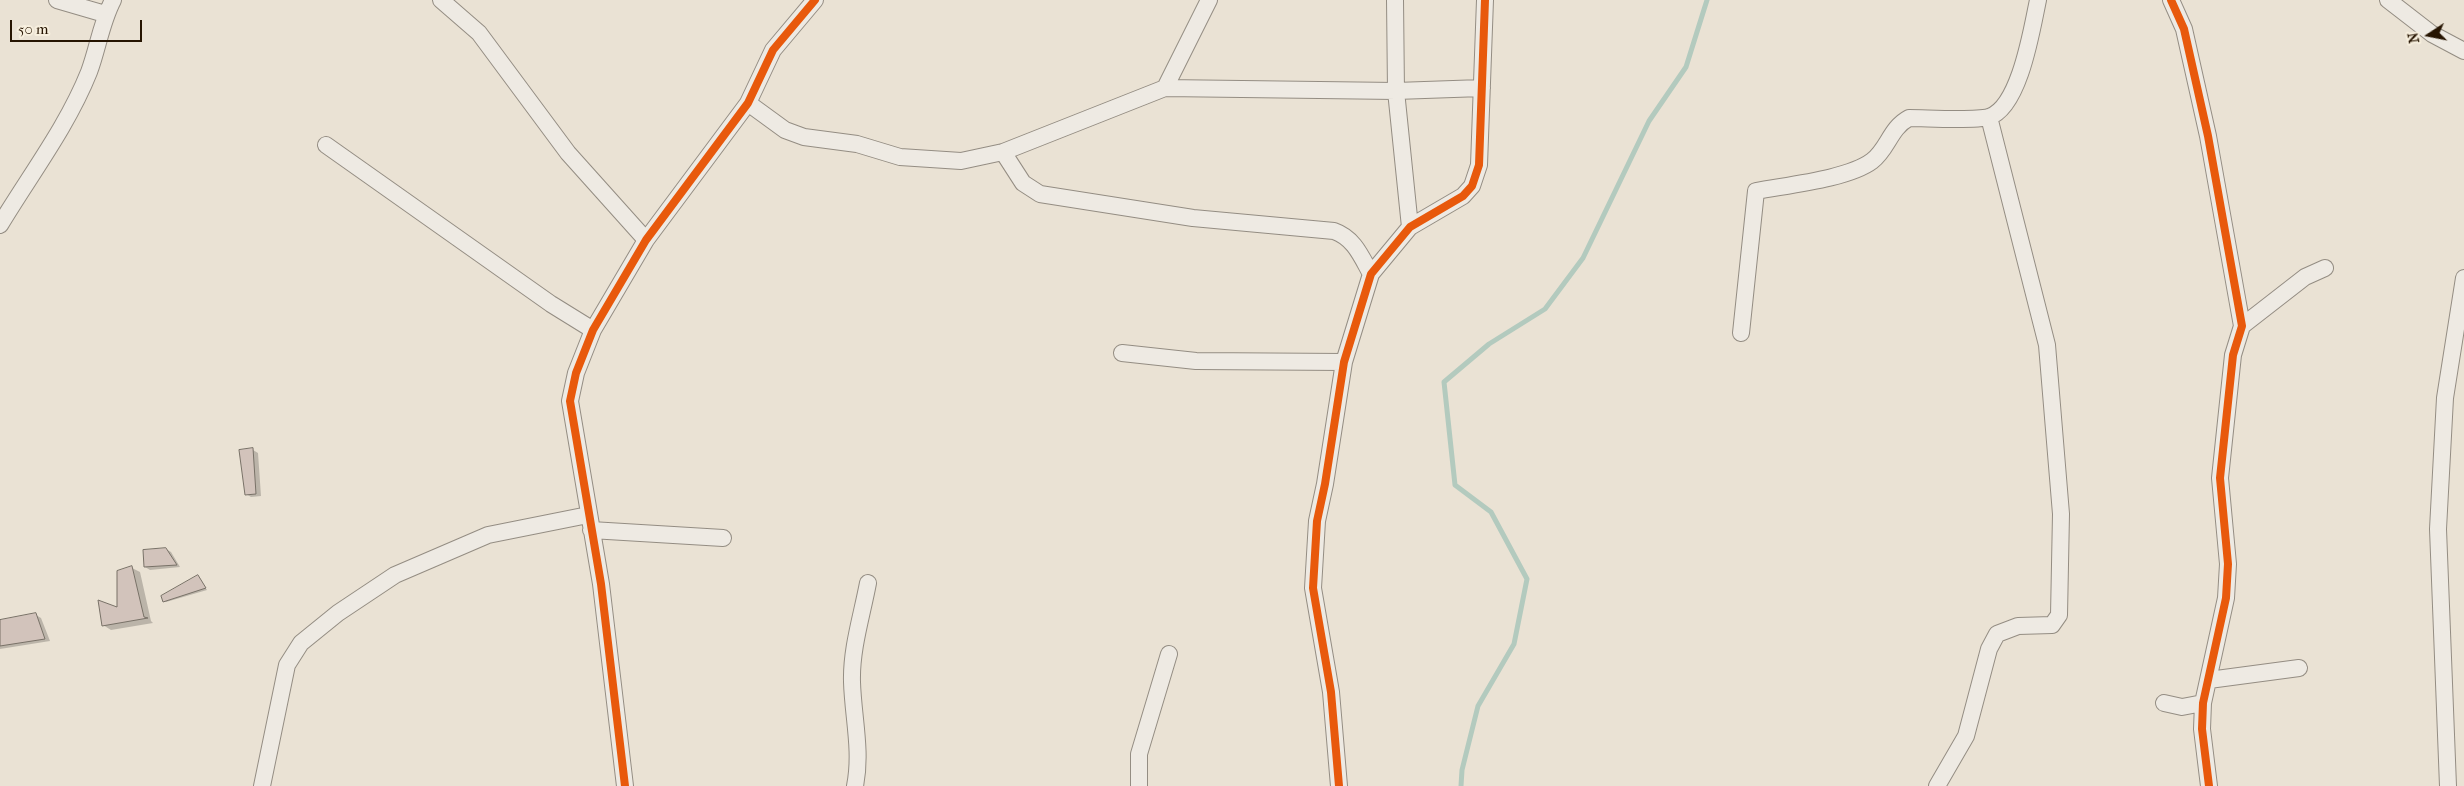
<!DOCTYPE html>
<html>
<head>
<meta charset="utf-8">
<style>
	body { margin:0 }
	#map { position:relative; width:2464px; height:786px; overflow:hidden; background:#eae2d4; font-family:"IM FELL French Canon",serif }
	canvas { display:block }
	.north { position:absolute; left:2404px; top:10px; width:50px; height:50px; -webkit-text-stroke:4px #f7efde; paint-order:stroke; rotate:259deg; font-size:14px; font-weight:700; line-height:20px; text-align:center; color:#261401 }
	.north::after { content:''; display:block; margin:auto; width:18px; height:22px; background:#261401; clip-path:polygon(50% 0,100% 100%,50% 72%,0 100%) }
	.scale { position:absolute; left:10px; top:20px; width:132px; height:22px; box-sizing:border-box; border:2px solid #261401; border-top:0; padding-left:6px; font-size:15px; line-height:18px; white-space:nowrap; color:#261401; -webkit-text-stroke:4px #f7efde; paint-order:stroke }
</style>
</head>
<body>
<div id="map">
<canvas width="2464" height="786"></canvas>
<div class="north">N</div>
<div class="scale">50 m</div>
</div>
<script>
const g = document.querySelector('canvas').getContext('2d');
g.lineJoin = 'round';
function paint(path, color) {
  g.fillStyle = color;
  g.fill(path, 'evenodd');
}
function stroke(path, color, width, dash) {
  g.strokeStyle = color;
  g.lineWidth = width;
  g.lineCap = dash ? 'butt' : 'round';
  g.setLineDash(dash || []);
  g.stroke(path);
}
paint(new Path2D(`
	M253,450L258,453L261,496L251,497L246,494Z
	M166,549L171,552L180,567L150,570L145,567Z
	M132,568L140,572L151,621L153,623L111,630L103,625L119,609Z
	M198,577L207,590L166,602L164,601Z
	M36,615L41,618L50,641L0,649V621Z`), '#0003');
stroke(new Path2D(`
	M1461,786L1462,770L1478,706L1514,644L1527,579L1491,512L1455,485L1444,382L1489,344L1545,309L1583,258L1649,121L1686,67L1707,0`), '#b3cabe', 5);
const building = new Path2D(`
	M253,448L256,494L245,495L239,450Z
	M166,548L177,565L144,567L143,550Z
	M132,566L144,617L148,618L102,626L98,600L117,607V571Z
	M198,575L206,588L163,602L161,596Z
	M36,613L45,639L0,646V620Z`);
paint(building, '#d2c3bb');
stroke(building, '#787167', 1);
const minor = new Path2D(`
	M57,0L105,14
	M441,0L479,33L568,153L646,240
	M1395,0L1396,91L1410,227
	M2171,0L2184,29L2208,136L2242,326L2233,355L2220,478L2228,564L2226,598L2203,703L2202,729L2209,786
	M2388,0L2432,34L2464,51
	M1165,88L1209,0
	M748,103L785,130L804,137L857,144L900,157L961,161L1003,152L1165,88L1396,91L1482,88
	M326,145L551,304L593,330
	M1003,152L1023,183L1040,194L1193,218L1334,231C1354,238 1361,256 1371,274
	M0,225C30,175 67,127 89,72C98,48 101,23 113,0
	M2242,326L2305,277L2325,268
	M1741,333L1756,191C1787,185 1848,179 1872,161C1888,149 1890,128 1909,118C1927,118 1974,121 1989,117C2020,107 2032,28 2038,0
	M1122,353L1196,361L1344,362
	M591,530L723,538
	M2209,680L2299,668
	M2164,703L2182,707L2203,703
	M262,786L287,665L301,643L338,613L395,575L488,535L588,515
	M625,786L601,584L570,401L576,373L593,330L646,240L748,103L773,50L815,0
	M855,786C862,751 853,717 852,682C851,649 862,615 868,583
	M1139,786V754L1169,654
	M1339,786L1331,692L1313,588L1317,521L1325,484L1344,362L1371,274L1410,227L1463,196L1472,186L1479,165L1485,0
	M1937,786L1966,736L1989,649L1997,634L2018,626L2052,625L2059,615L2061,514L2047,345L1989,117
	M2448,786L2438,529L2445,398L2464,278`);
stroke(minor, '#948d83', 18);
stroke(minor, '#eeeae3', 16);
stroke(new Path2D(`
	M2171,0L2184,29L2208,136L2242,326L2233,355L2220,478L2228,564L2226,598L2203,703L2202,729L2209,786
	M625,786L601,584L570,401L576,373L593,330L646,240L748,103L773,50L815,0
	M1339,786L1331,692L1313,588L1317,521L1325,484L1344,362L1371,274L1410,227L1463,196L1472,186L1479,165L1485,0`), '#e8590c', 8);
</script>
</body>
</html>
